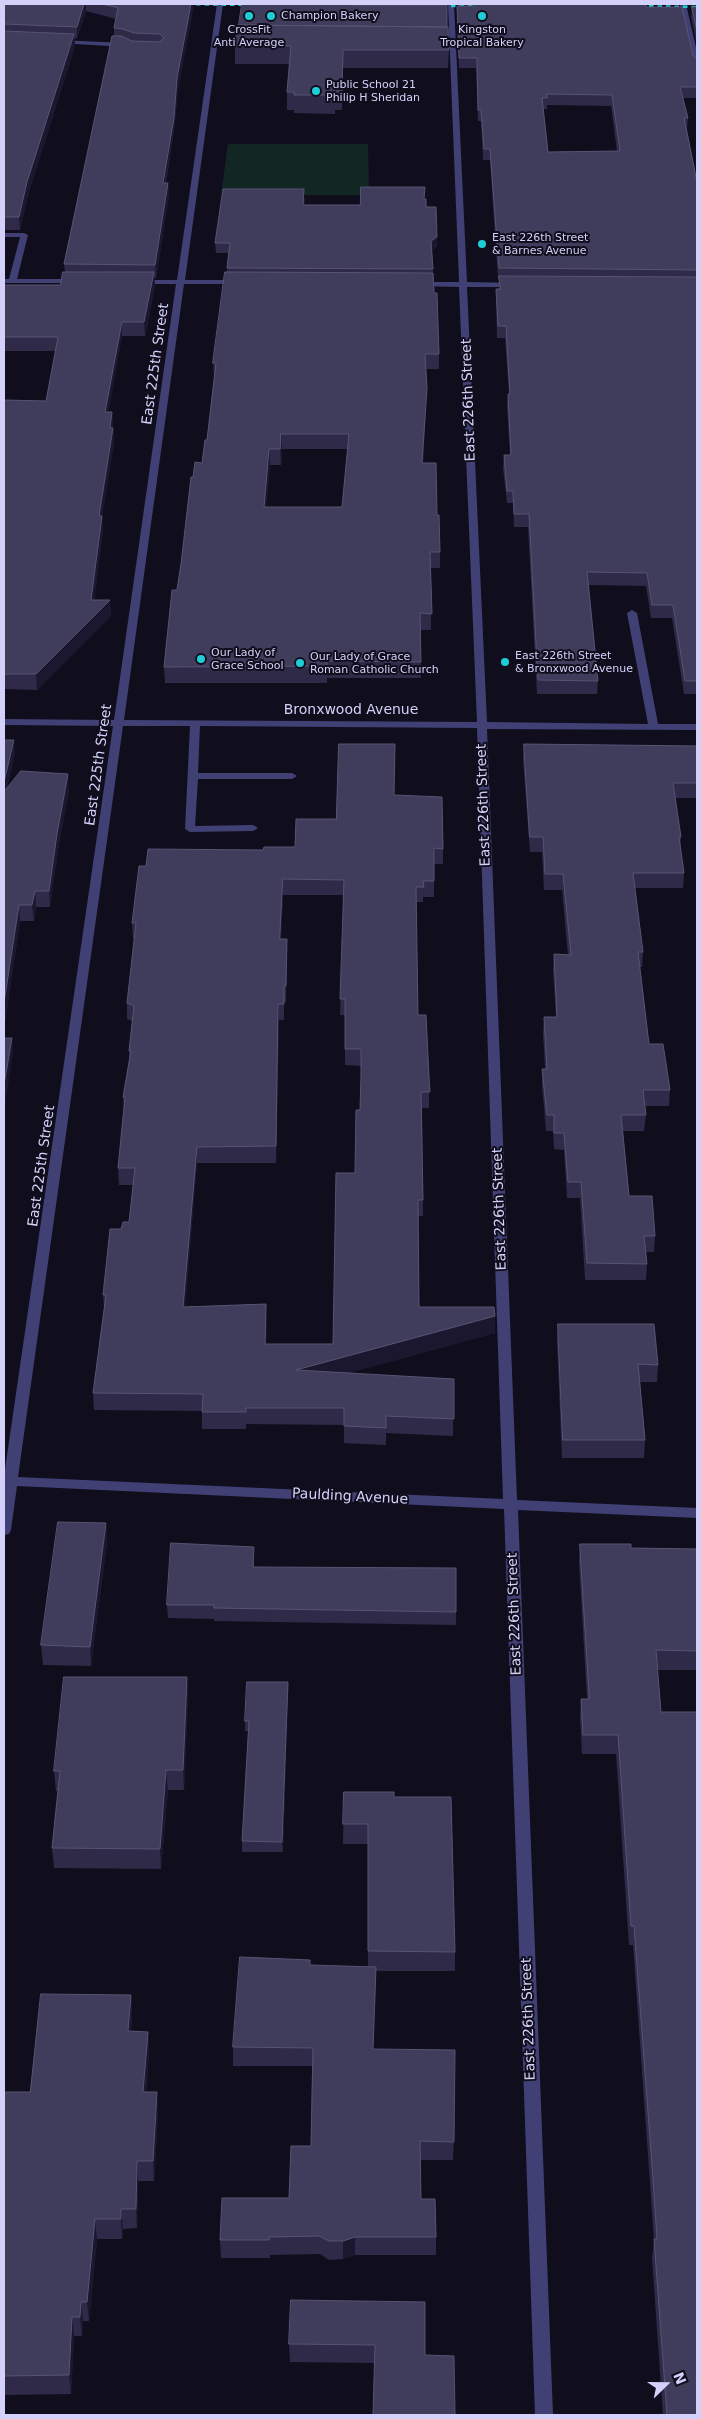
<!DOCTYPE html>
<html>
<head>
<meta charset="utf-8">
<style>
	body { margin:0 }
	#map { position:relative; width:701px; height:2419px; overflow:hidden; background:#100e1d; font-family:"DejaVu Sans",sans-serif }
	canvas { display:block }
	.frame { position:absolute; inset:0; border:5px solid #d3d1f9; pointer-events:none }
	.north { position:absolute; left:641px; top:2359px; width:50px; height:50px; -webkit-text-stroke:4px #100e1d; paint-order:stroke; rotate:68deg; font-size:14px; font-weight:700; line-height:20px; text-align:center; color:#d3d1f9 }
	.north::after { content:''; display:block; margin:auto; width:18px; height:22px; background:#d3d1f9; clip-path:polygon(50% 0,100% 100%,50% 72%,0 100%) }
</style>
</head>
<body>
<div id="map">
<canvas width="701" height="2419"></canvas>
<div class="frame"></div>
<div class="north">N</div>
</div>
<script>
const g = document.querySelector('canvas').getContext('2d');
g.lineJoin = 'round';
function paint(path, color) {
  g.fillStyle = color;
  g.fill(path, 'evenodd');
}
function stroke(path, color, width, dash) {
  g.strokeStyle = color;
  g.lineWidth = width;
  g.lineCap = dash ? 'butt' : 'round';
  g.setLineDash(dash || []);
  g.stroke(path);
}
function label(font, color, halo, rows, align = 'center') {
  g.font = font + ' "DejaVu Sans",sans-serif';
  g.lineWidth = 4;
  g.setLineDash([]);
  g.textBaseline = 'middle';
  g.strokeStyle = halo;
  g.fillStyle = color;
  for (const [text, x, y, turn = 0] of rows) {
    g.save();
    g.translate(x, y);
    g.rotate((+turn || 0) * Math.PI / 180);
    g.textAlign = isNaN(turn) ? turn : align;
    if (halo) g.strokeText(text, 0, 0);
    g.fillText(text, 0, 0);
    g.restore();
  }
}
paint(new Path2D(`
	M228,144H368L369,195H221Z`), '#122624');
paint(new Path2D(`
	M217,4H223L185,280H241L245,282L241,284H184L124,720L477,722L459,287L419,286L415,284L419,282H459L448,4H454L467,282L516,283L520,285L516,287H467L487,722L648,724L627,613L632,610L637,613L658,724H697V730L487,729L517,1500L697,1508V1518L518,1510L553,2415H535L504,1509L17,1486L11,1530L9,1534L4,1535V1476L113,726L4,725V719L114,720L176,284H139L135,282L139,280H177ZM123,726H190L185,829L190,832L253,831L258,828L253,825L195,826L198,779H292L297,776L292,773H198L200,726L477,728L503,1499L18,1477Z
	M680,4H686L697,52V68L694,66Z
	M57,40L126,43L129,45L126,47L59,43L56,41Z
	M4,233H24L28,235L17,279H76L80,281L76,283H4V279H9L20,237H4Z`), '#404075');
stroke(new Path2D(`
	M179,4L254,5
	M434,6H489
	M632,6L697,7`), '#1eced7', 2.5, [4.5, 4]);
paint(new Path2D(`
	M4,4H194L178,90L174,130L166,183H168L169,196L156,278H154L155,286L145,336H122L108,412H112L114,443L102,516L103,531L94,600H110L111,616L37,690L4,689V400L46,401L56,351H4V285H60L65,272L64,264L114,36V28L116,19L86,11L77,38H75V46L28,195L20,230H4Z
	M474,4H646V7L693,56L697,59V98H683L688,118L687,129L697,182V694H684L672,618H651L646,586L589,585L598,681L597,694H537L528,527H514L513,503H507L503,468L504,455H510L507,406L508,394H509L505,338H497L496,301V289H499V279H498L490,160H483L481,121H478L476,68H459L457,6H474ZM547,105L611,106L617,151L548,152L543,109H547Z
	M352,5L449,50L448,68H343L342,110H335V114L294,113V110H287V92L289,64H235V46Z
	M692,7H697V45L691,17Z
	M305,199L304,205H360L425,199L437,247L432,250L433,273L439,354V369H426V403L423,463L437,515L440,552V568H431V630H421V678H327V683H165L164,667L177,590L193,477L202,463L207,440L214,377L213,363L227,272L228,253H216L215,243ZM282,449H348L342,507H266L270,465H281Z
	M4,740L15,753L7,788L69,790L58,850L50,907H36L34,921H20L4,1029Z
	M524,744L697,746V798H675L681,837L680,849L684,873L683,888H635L643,952L642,967H640L649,1044L670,1090L669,1106H644L646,1115L644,1131H623L629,1196L655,1236L654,1252H646L647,1264L646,1280H585L580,1198H567L564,1150L554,1149L553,1131H546L542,1085V1069H545L543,1033L544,1017H556L553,970L554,954L568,955L562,890H544L542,852H530L523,759Z
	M394,795L443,849V864H434V897H423V902H416L418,1015L429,1077V1108H422L423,1200V1216H418L419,1307L495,1316V1333L348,1373L454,1379L453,1436L386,1433V1445L344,1443V1425L246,1424V1429H202V1411L94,1410L93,1393L104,1308L103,1295L121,1229L129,1222L133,1185H119L118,1168L124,1111L123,1097L129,1060V1051L132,1021L127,1019V1003L134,939H133L132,923L146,866L263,850L295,847L336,819ZM283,895H344L340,1015H345V1065L361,1066L360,1110L355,1173L333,1344H266V1304L185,1307L197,1163H276L279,1020H284V1002H286L287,939H281Z
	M558,1324L658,1365L657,1382H640L645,1440L644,1458H562L557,1341Z
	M106,1523L107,1542L91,1666L43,1665L41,1645Z
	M580,1544L631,1548L697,1549V1670H657L697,2415H663L652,2258L654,2242L650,2184L633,1945H629L616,1754H582L580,1718L581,1699H587L579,1563Z
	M254,1560V1567L456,1612V1625L214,1621V1619L168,1618L167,1605Z
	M187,1677L188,1697L184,1790H168L161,1869L54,1868L52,1848L58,1791H56L54,1771Z
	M288,1682L283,1852H242V1841L249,1731H245V1721Z
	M344,1792L394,1797L455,1952V1971H376L373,2049L454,2142L453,2160H420L421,2199L436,2237V2255H355L343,2259L329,2260L320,2254L270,2255V2258H221L220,2240L289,2198L311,2146L312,2066H233V2047L310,1965L368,1967V1844H343Z
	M131,1995L132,2015L131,2031L148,2032L149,2051L146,2092L158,2112L154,2181H138L137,2228L123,2229L122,2239H97L89,2321H83L82,2336H74L71,2394L4,2395V2101L30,2092Z
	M291,2300L425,2355L375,2363L290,2362L289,2344Z`), '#2e2a48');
paint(new Path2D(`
	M84,4H86V11L77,38V27Z
	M191,4H194L178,90L174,130L163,196V183L177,78Z
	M74,34L75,46L28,195L20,230L19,217L27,182Z
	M343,50V68L342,110V92Z
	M168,183L169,196L156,278L155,265Z
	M437,237V247L431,251V241Z
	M154,272L155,286L145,336L144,322Z
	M122,322V336L106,427L105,412Z
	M427,388L426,403L422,478V463Z
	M112,412L113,427L112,433L113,428L114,443L100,531L99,516Z
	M281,434L282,449L281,465L280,449Z
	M269,449L270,465L264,523V507Z
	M102,516L103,531L92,616L91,600Z
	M110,600L111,616L37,690L36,674Z
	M14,740L15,753L5,795L4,782Z
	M68,774L69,790L58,850L50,907L49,891L57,834Z
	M283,879V895L280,955V939Z
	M35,891L36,907L34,921L32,905Z
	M19,905L20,921L4,1029V1003Z
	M287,939V955L286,1002V986Z
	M278,1004L279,1020L276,1163V1146Z
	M12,1038L13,1054L4,1112V1085Z
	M197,1147V1163L184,1324L183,1307Z
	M266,1304L267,1321L266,1361L265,1344Z
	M495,1316V1333L296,1387V1370Z
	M106,1523L107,1542L91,1666L90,1647Z
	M187,1677L188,1697L184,1790L183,1770Z
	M288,1682V1692L283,1852L282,1842Z
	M166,1770L168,1790L161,1869L160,1849Z
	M376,1967V1986L373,2068V2049Z
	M131,1995L132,2015L130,2051L128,2031Z
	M148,2032L149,2051L144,2111L143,2092Z
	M157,2092L158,2112L154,2181L153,2161Z
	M137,2161L138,2181L137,2228L136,2209Z
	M121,2209L123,2229L122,2239L121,2219Z
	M95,2219L97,2239L89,2321L87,2302Z
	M355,2237V2255L343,2259V2241Z
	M81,2302L83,2321L82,2336L80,2317Z
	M72,2317L74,2336L71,2394L69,2375Z`), '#1b172f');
const building = new Path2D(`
	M4,4H84L77,27L4,24Z
	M102,4H191L177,78L174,118L163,183H168L155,265L64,264L112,36H121L132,41L159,42L164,38L160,34L134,33L123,29L114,28L118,8Z
	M242,4H352V5H447V27L239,25Z
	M475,4H646V7H682L693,56L697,59V87H680L688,118H684L697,182V270L499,268L490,149H484L481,110H478L477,58H459L457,6H475ZM547,94L612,95L620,151L548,152L542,98H547Z
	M692,7H697V31Z
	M238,25L448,27L449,50H343L342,92H335L334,95H294V92H287L291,46H235Z
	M4,31L74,34L27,182L19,217H4Z
	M361,187H425L424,199H426V207H436L437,237L431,241L433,269L227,268L230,243H215L223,189H304L303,205H360Z
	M63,272H154L144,322H122L105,412H112L110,428H113L99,516H102L91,600H110L36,674H4V400L46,401L58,337H4V285H60Z
	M225,272L433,273L434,293H437L439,354H425L427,388L422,463H436L437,515H439L440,552H430L432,614L420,613L421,662L327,661V666L164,667L172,590H177L181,564L191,477H193L195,462L202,463L205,440H207L216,363H213ZM281,434H349L342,507H264L269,449H280Z
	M499,276L697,277V681H685L673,605H652L647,573L587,572L598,681L538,680L529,514H514L513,491H507L504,455H511L508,394H510L506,326H498L496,289H500Z
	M4,740H14L4,782Z
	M339,744H395L394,795L442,797L443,849L434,848V881H423L424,887H416L418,1015H426L429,1077L430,1092H421L423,1200H418L419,1307H494L495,1316L296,1370L454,1379V1419L386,1416V1428L344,1426V1408H246V1412H202L203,1394L93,1393L106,1295H103L110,1229H121L123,1222H129L135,1168H118L125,1097H123L131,1051H129L134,1006L127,1003L136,923H132L139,866H146L148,849L263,850L264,847H295L296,819H336ZM283,879L344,880L340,999H345V1049H361V1077L360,1110H356L355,1173H336L333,1344H265L266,1304L183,1307L197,1147L276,1146L278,1004H284V986H286L287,939H280Z
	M524,744L697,746V783H673L681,837H679L684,873H633L643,952H638L649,1044H663L670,1090H643L646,1115H621L629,1196H652L655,1236H644L647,1264L587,1263L581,1182H568L564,1133H554V1115H547L542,1069H547L544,1017H557L554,954L571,955L563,874H545L543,837H530Z
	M21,771L68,774L57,834L49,891H35L32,905H19L4,1003V792Z
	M4,1038H12L4,1085Z
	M558,1324H654L658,1365L638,1364L645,1440H563Z
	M58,1522L106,1523L90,1647L41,1645Z
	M171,1543L254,1547L253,1567L456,1568V1612L214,1608V1605H167Z
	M580,1544H631V1548L697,1549V1651L656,1650L661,1712H697V2415H667L654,2239H657L652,2165L634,1926H631L618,1735H583L581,1699H589Z
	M64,1677H187L183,1770H166L160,1849L52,1848L60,1771H54Z
	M247,1682H288L282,1842L242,1841L249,1721H245Z
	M344,1792H394V1797H451L455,1952L368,1951V1824H343Z
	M240,1957L310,1960V1965L376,1967L373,2049L455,2050L454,2142L420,2141L421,2199H435L436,2237H355L343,2241H329L319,2236L269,2237V2240H220L222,2198H289L291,2146H311L313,2048L233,2047Z
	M41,1994L131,1995L128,2031L148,2032L143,2092H157L153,2161H137L136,2209H121V2219H95L87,2302H81L80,2317H72L69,2375L4,2376V2101L5,2092H30Z
	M291,2300L425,2302V2355L454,2356L455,2415H373L375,2345L289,2344Z`);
paint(building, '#403c5b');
stroke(building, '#575374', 1);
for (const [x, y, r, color] of [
	[249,16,5,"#1eced7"],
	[271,16,5,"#1eced7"],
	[482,16,5,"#1eced7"],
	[316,91,5,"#1eced7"],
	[482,244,5,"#1eced7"],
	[201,659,5,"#1eced7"],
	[505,662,5,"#1eced7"],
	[300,663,5,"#1eced7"]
]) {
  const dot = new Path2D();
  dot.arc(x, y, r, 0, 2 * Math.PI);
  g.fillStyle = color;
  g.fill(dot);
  stroke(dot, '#100e1d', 2);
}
label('11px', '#d3d1f9', '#100e1d', [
	["Champion Bakery",281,16],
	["CrossFit",249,30,"center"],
	["Anti Average",249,43,"center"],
	["Kingston",482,30,"center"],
	["Tropical Bakery",482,43,"center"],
	["Public School 21",326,85],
	["Philip H Sheridan",326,98],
	["East 226th Street",492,238],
	["& Barnes Avenue",492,251],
	["Our Lady of",211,653],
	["Grace School",211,666],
	["East 226th Street",515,656],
	["& Bronxwood Avenue",515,669],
	["Our Lady of Grace",310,657],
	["Roman Catholic Church",310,670]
], 'left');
label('14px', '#d3d1f9', '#100e1d', [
	["East 225th Street",156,364,-82],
	["East 226th Street",469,400,-92],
	["Bronxwood Avenue",351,710],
	["East 225th Street",99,765,-82],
	["East 226th Street",484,805,-92],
	["East 225th Street",42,1166,-82],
	["East 226th Street",500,1209,-92],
	["Paulding Avenue",350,1497,3],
	["East 226th Street",515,1614,-92],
	["East 226th Street",529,2019,-92]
]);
</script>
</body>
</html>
